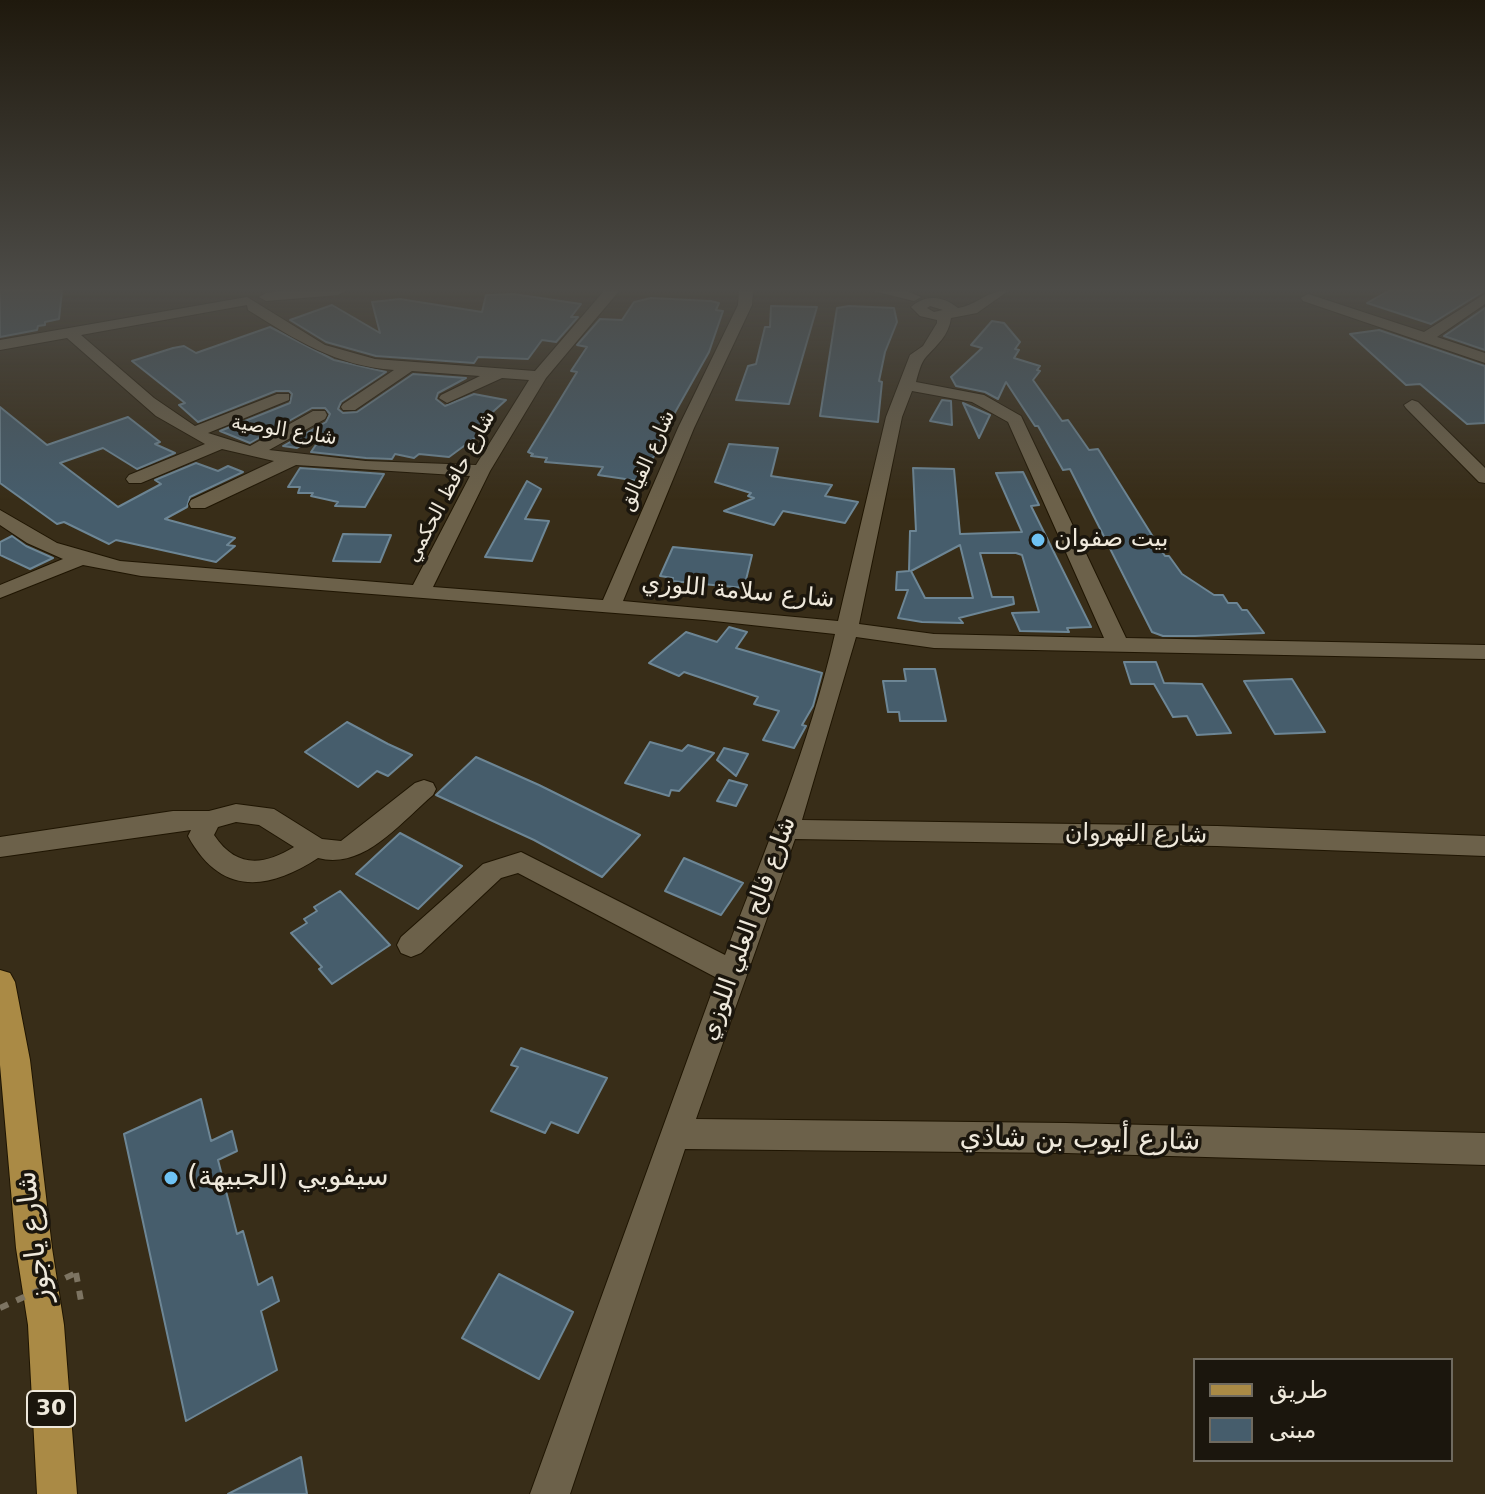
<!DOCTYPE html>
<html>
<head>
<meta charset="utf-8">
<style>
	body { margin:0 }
	#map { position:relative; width:1485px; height:1494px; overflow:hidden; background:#382d18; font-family:"DejaVu Sans",Cairo,sans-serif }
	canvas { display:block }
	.legend { position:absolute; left:1193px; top:1358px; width:260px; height:104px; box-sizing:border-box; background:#1b160d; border:2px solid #6f6a5f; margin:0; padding:10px 14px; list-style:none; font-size:24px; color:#eee8db }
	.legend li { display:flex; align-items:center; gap:16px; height:40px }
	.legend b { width:40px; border:2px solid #6f6a5f }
</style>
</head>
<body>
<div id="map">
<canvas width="1485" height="1494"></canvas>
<ul class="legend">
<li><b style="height:10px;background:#aa8a45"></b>طريق</li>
<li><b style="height:22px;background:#465d6c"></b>مبنى</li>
</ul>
</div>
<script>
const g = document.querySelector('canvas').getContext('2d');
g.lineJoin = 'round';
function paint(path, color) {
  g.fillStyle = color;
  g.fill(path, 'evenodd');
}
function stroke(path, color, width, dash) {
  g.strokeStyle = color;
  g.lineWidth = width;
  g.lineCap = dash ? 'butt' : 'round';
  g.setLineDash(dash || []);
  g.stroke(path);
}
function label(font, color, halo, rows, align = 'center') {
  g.font = font + ' "DejaVu Sans",Cairo,sans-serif';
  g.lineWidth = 7;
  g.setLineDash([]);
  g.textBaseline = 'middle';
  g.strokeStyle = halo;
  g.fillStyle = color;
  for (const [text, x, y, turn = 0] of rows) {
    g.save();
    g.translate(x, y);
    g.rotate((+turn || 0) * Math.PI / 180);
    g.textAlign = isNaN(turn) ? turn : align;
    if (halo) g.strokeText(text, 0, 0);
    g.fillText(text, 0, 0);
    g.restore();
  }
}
const building = new Path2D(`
	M0,291H62L59,319L45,322V325L38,326L37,330L0,337Z
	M1388,291H1484L1431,324L1367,303Z
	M514,294L581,304L571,317H578L556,342L542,340L528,359L478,357L474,363L376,356L326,342L290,320L332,305L380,333L372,302L400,299L482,312L486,295Z
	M651,298L711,301L719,303L716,310L723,311L709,352L655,448H659L639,481L598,475L603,467L545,462L547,458L531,456L533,454L528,452L577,372L571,371L587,347L577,345L600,319L622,320L634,302Z
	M771,306L817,307L789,404L736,400L748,366L756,364L765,327H770Z
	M849,306L894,308L897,322L885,352L879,381L882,382L878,422L820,416L837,308Z
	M1485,308V350L1444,336Z
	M992,321L1004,323L1020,342L1015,349L1019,350L1014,358L1040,366L1037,370L1040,371L1033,380L1062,421L1068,420L1089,450L1098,449L1165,556H1169L1182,574L1214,595H1223L1228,603H1237L1242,610H1247L1264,633L1195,636H1163L1152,632L1070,469L1063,470L1038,426H1035L1006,382L998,399L985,392L956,386L951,377L982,348L971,345Z
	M270,327L334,360L386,372L341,402L338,409L343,413L357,412L413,374L466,378L438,393L436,399L445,406L474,394L506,400L486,418L493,420L482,428L487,429L449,457L419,454L414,458L395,454L392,459L366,458L311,452L324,433L297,448L283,446L326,422L330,414L325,408H312L250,443L220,431L290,403L292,394L289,391H276L198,422L179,405L185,403L132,361L173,348L184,346L196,353Z
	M1379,330L1485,366V423L1467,424L1420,384L1406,385L1350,334Z
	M942,400L951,401L952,425L930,421Z
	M963,403L990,415L979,438Z
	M0,407L47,445L128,417L160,442L155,444L175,453L137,469L103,448L60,463L118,507L161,484L155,480L196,463L218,471L228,466L243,472L190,497L187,507L165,519L235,538L227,545L235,546L216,562L116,540L109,544L64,522L57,524L0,483Z
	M729,444L778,448L771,476L832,485L825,496L858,502L845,523L783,511L774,525L724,511L754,498L748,496L751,493L715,482Z
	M300,468L384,474L365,507L335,506L338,502L311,496L313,493H298L300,487H288Z
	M913,468L954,469L960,534L1022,532L996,473L1023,472L1039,505L1031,506L1091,627L1067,628L1069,632L1020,631L1012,613L1039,612L1022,555L1016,553H980L992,597H1013L1014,604L959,618L963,623L922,622L898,618L908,590H896L897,572L909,571L910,531H916ZM960,545L973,598H925L911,571Z
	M527,481L541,489L525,519L549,521L532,561L485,557Z
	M343,534L391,535L380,562L333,561Z
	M12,536L26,546L53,558L30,569L0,555V542Z
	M673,547L752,555L744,588L672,581L673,578L660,576Z
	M729,627L747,632L736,648L822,673L813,706L802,725L806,726L794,748L763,740L779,711L754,704L758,697L684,672L679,676L649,663L686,632L717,642Z
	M1124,662H1156L1164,683L1202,684L1231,733L1197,735L1187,716L1173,717L1154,684H1131Z
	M904,669H935L946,721H900L899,712H888L883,681H906Z
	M1292,679L1325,732L1275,734L1244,681Z
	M347,722L388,744L412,755L388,776L377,771L358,787L305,752Z
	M650,742L682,751L688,745L714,753L679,791L671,790L669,796L625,783Z
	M724,748L748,754L736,776L717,760Z
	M476,757L539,785L640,835L602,877L534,840L436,795Z
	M729,780L747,785L736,806L717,801Z
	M400,833L462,866L418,909L356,874Z
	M684,858L743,883L721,915L665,891Z
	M340,891L390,945L332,984L319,969L322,967L291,933L307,923L304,919L317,911L314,907Z
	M521,1048L607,1078L578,1133L551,1122L545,1133L491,1111L518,1067L511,1065Z
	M201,1099L211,1141L232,1131L237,1151L218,1160L237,1234L243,1231L258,1285L272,1277L279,1301L261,1311L277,1370L186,1421L124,1134Z
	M499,1274L573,1312L539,1379L462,1338Z
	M301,1457L307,1494H228Z`);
paint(building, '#465d6c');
stroke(building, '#6d8695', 2);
const minor = new Path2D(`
	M284,291H345L338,295L266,301L259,297L266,293Z
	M604,291H619L546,378L490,471L433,587L603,600L678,428L738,305L739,291H753L752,305L694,428L623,601L838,621L886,417L910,355L923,346L937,323V320L920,316L911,307C926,294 943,296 958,308C978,305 985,291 1008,291L977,313L951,318C949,335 937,345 926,357C921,362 918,374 916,382L984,395L1021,416L1126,638L1485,645V659L934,648L856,637L802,820L1217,826L1485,836V856L1217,846L795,839L696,1119L1066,1123L1485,1133V1165L1066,1153L685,1149L570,1494H530L717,978L518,873L501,878L421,953L411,957L401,953L397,945L401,937L483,864L521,852L725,955C765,850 810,744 835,634L705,620L141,576L83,565L0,598V585L63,559L27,543L0,525V510L57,543L120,561L413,585L470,476L296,465L205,508H191L189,504L191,500L274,461L222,449L141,483H129L126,479L129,475L205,444L156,416L67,338L0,350V340L247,297L325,345L375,359L535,371ZM247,305L248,310C296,340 336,366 394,370L343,404L341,407L343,410H355L412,371L480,376L441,395L439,398L447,403L502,378L529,380L476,465L366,461L269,450L325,419L327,415L325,411H313L250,446L208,433L289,400V394H277L195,426L154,398L81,335ZM930,306L943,310L934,312L927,308ZM912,391L972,402L1008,422L1104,638L934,634L859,624L902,417Z
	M874,291H906L921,297L914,301Z
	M1308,294L1424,332L1485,294V304L1437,337L1485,353V363L1303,301L1301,298Z
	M1412,400L1418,402L1485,468V483L1479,482L1406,408L1404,405Z
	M424,780L433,783L436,789L433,795C400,823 364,870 318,858C266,892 220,895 188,836L191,830L0,857V837L173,811H209L236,804L274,809L322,839L341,841L415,783ZM236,822L259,825L294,847C263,866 236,868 214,835L218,827Z`);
const major = new Path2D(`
	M0,970L10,973L15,982L30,1060L52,1248L64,1325L77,1494H37L28,1325L16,1248L0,1065Z`);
stroke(minor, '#1f1502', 2);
stroke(major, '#1f1502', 2);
stroke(new Path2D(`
	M76,1273L81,1301`), '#7d7462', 6, [9, 9]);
paint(minor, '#6c614a');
paint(major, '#aa8a45');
stroke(new Path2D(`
	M0,1308L76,1273`), '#7d7462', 6, [9, 9]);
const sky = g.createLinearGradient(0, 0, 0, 500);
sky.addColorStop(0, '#1f190d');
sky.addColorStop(0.58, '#4d4c48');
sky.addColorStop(1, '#4d4c4800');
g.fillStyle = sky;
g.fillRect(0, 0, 1485, 500);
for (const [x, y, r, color] of [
	[1038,540,8,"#6ec2f3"],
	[171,1178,8,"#6ec2f3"]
]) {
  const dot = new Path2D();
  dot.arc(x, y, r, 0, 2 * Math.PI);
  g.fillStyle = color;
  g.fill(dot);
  stroke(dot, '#1b160d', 3);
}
label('20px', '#eee8db', '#1b160d', [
	["شارع الوصية",284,431,9],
	["شارع الفيالق",648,461,-66],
	["شارع حافظ الحكمي",451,487,-62]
]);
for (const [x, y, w] of [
	[51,1409,48]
]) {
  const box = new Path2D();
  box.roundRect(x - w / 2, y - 18, w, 36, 6);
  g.fillStyle = '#1b160d';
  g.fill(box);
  stroke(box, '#eee8db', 2);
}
label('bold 22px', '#eee8db', null, [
	["30",51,1409]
]);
label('24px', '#eee8db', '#1b160d', [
	["بيت صفوان",1054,540]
], 'left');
label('24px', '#eee8db', '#1b160d', [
	["شارع سلامة اللوزي",738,592,5],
	["شارع النهروان",1136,835,1],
	["شارع فالح العلي اللوزي",749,929,-70]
]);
label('28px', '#eee8db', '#1b160d', [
	["شارع أيوب بن شاذي",1080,1140,1],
	["شارع ياجوز",35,1237,-97]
]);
label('28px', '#eee8db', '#1b160d', [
	["سيفويي (الجبيهة)",187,1178]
], 'left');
</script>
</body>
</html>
